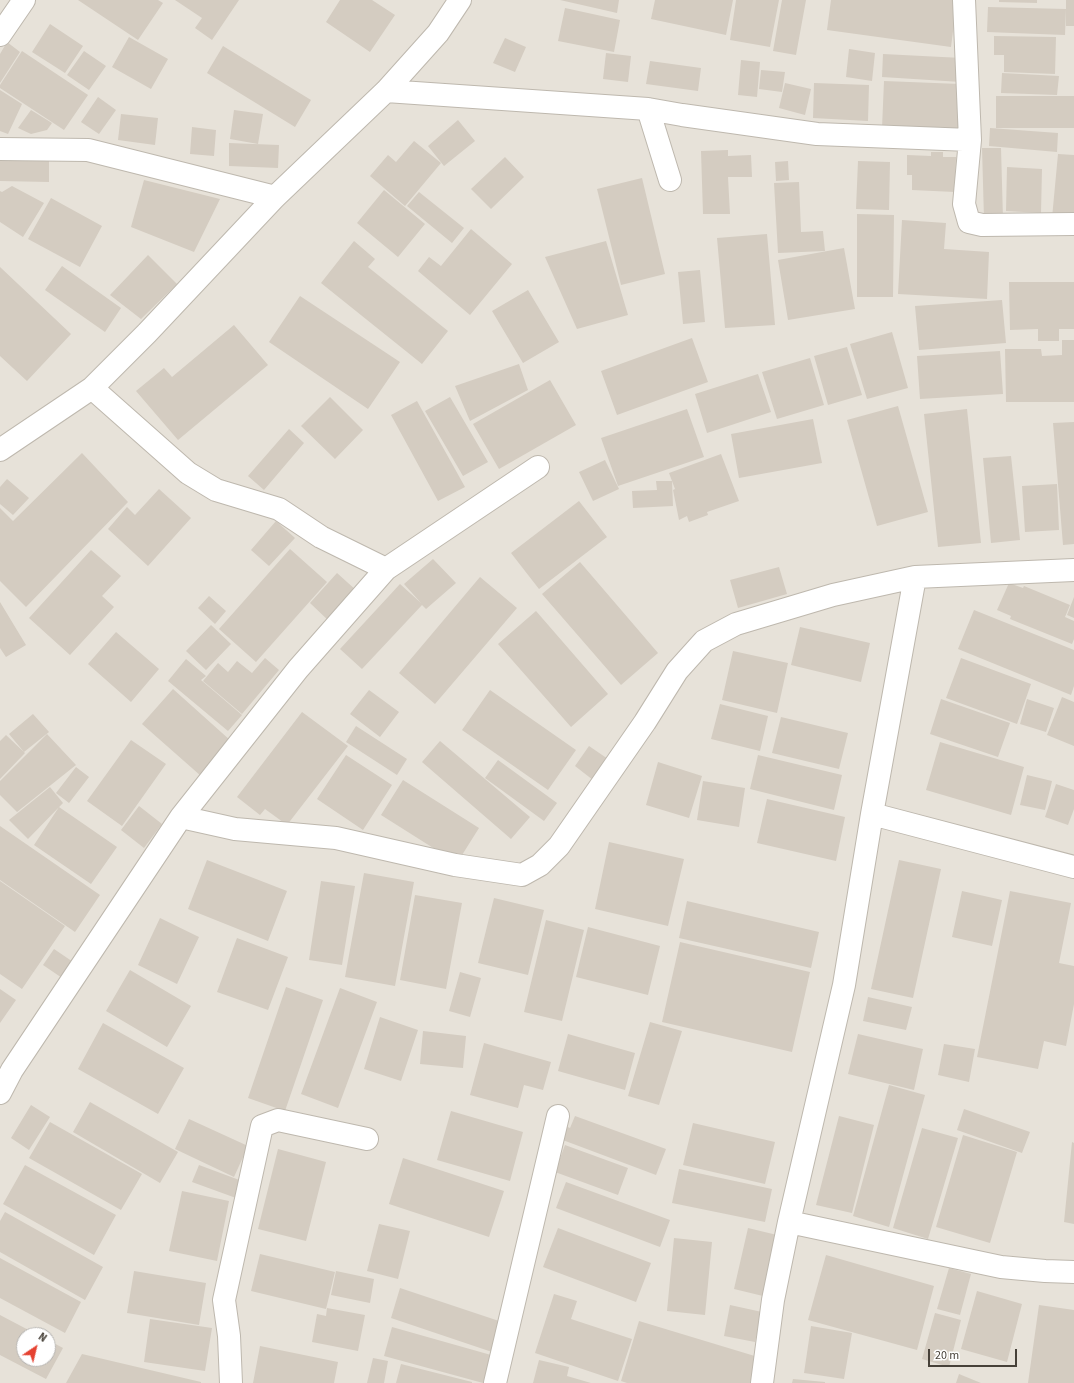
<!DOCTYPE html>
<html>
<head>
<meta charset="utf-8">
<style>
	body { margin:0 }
	#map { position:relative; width:1074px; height:1383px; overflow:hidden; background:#f4f0eb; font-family:"Source Sans 3",sans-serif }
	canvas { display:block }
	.north { position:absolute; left:16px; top:1327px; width:40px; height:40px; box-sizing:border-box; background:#fff; border:1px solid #b5b3b0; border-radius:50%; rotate:35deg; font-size:11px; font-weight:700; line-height:16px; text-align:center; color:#474139 }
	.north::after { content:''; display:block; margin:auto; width:14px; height:18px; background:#e54231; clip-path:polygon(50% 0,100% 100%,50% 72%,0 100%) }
	.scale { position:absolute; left:928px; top:1349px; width:89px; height:18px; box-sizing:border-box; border:2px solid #474139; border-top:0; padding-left:5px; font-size:12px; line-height:14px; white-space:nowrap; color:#474139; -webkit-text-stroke:3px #fff; paint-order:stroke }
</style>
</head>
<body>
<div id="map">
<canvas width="1074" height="1383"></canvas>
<div class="north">N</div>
<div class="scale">20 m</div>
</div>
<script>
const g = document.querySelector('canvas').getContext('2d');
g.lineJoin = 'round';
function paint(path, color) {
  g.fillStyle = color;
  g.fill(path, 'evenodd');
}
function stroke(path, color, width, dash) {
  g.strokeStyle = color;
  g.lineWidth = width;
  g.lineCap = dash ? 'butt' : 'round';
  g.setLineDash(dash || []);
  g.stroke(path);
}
paint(new Path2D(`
	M0,0H1074V1383H0ZM24,1335H48V1359H24Z`), '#e7e2d9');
paint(new Path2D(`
	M78,0H158L163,3L138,40Z
	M175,0H239L212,40L195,28L202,18Z
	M340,0H372L395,15L370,52L326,22Z
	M560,0H619L617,13Z
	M655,0H733L726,35L651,19Z
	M736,0H779L770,47L730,40Z
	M782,0H806L796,55L773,51Z
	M831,0H957L951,47L827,30Z
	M999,0H1037V3L999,2Z
	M1066,0H1074V26H1066Z
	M988,7L1066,9L1065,35L987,32Z
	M565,8L620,20L614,52L558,41Z
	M50,24L83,46L65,73L32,52Z
	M994,36L1056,37L1055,74L1004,72V55H994Z
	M129,37L168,59L151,89L112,67Z
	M505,38L526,47L515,72L493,63Z
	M7,42L20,52L0,83V54Z
	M223,46L311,100L295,127L207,73Z
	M849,49L875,53L872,81L846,77Z
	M22,51L88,95L64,130L0,88V85Z
	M84,51L106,66L89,90L67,75Z
	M606,53L631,56L628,82L603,79Z
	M883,54L962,58L961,82L882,77Z
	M741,60L760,62L757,97L738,95Z
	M650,61L701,68L698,91L646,84Z
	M761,70L785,72L782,92L759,89Z
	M1002,73L1059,76L1057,95L1001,93Z
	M884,81L960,84L958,131L882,128Z
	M785,83L811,89L805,115L779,108Z
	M814,83L869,85L868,121L813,118Z
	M0,90L22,104L8,134L0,131Z
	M996,96H1074V128H996Z
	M98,97L116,110L99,134L81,122Z
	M31,110L52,123L47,130L31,134L18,128Z
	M234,110L263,114L258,144L230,139Z
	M121,114L158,118L155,145L118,140Z
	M458,120L475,141L444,166L428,146Z
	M192,127L216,130L214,156L190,154Z
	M990,128L1058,133L1057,152L989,146Z
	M414,141L441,163L405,206L370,176L388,155L396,162Z
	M229,143L279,145L278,168L229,166Z
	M982,148H1001L1003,219H984Z
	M728,150V156L751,155L752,177H728L730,214H703L701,151Z
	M931,152H943V157H956L955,192L912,190V175H907V155L931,156Z
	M1058,154L1074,155V221L1052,218Z
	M505,157L524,177L491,209L471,189Z
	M0,159L49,160V182L0,181Z
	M788,161L789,180L776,181L775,162Z
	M858,161L890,162L889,210L856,209Z
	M1007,167L1042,169L1041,213L1006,211Z
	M642,178L665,274L621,285L597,189Z
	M144,180L220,199L194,252L131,227Z
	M799,182L801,232L823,231L825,251L778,253L774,183Z
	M12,186L44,203L23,237L0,222V191L2,192Z
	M384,190L425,224L398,257L357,223Z
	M419,192L464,228L452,243L407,206Z
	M51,198L102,226L80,267L28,239Z
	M857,214L894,215L893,297H857Z
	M902,220L946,223L944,249L989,252L987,299L898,294Z
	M471,229L512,264L470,315L418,271L429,257L441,266Z
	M767,234L775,325L725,328L717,238Z
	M354,241L375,259L368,267L448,331L422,364L321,283Z
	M606,241L628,315L577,329L545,257Z
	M844,248L855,309L788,320L778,260Z
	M148,255L177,284L141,319L110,295Z
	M62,266L121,308L105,332L45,290Z
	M0,267L71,334L27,381L0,356Z
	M700,270L705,322L683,324L678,272Z
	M1009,282H1074V329H1059V341H1038V329L1010,330Z
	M528,290L559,342L523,363L492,311Z
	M300,296L400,362L368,409L269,342Z
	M1002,300L1006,343L919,350L915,306Z
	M234,325L268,365L178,440L136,391L164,368L172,377Z
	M892,332L908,388L867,399L850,344Z
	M692,338L708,382L617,415L601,371Z
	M1062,340H1074V402H1006L1005,349H1041L1042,356L1062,355Z
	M847,347L862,395L828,405L814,356Z
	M1000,351L1003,394L920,399L917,356Z
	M810,358L824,405L777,419L762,372Z
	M519,364L528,390L470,421L455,386Z
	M758,374L771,412L707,433L695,394Z
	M550,380L576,425L499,469L473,424Z
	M330,397L363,430L335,459L301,426Z
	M450,397L488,462L463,476L425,411Z
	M417,401L465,487L438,501L391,415Z
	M898,406L928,512L877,526L847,420Z
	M687,409L704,457L618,486L601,438Z
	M967,409L981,543L938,547L924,414Z
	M813,419L822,463L739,478L731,434Z
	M1074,422V544L1063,545L1053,423Z
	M289,429L304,443L264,490L248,476Z
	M82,453L128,502L26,607L0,581V508L13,521Z
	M721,454L739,501L707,512L708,515L689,522L687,516L679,520L673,490L675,489L672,481L673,506L633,508L632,491L657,490L656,481H672L669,473Z
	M1011,456L1020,540L991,543L983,458Z
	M605,460L619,489L593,501L579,472Z
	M7,479L29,498L13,515L0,504V487Z
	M1057,484L1059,530L1025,532L1022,486Z
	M159,489L191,518L148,566L108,529L127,507L135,515Z
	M579,501L607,537L539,589L511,553Z
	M276,521L295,538L269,566L251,550Z
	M290,549L327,582L256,662L219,629Z
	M91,550L121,576L102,596L114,607L70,655L29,618Z
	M433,559L456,583L426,609L422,605L362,669L340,649L400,584L421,603L404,584Z
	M580,562L658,653L621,685L542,594Z
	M779,567L787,594L738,608L730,580Z
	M337,573L357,591L330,622L310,603Z
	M480,577L517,608L435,704L399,673Z
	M1009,583L1023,588L1024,586L1070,605L1065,617L1074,621V639L1072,644L1010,619L1011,616L997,610Z
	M209,596L226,611L215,624L198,608Z
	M1074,597V618L1067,615Z
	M0,602L26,645L6,657L0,648Z
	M974,610L1074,650V686L1071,695L958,649Z
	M536,611L608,694L571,727L498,644Z
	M211,625L231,644L206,670L186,651Z
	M800,627L870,643L861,682L791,665Z
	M116,632L159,669L131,702L88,664Z
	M733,651L788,663L777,713L722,700Z
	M265,658L279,670L242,714L203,681L218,663L228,672L237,661L252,673Z
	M961,658L1031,684L1017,724L946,698Z
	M186,659L206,676L201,680L242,715L228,731L168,681Z
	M173,689L231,741L201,776L142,724Z
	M369,690L399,712L380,737L350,714Z
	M490,690L576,750L548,790L462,730Z
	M1062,697L1074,702V746L1047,735Z
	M941,699L1010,723L998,757L930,734Z
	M1027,699L1054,708L1046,732L1020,724Z
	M720,704L768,716L760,751L711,739Z
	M302,712L348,746L287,825L265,809L260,815L237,797Z
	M33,714L49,732L24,752L9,734Z
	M781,717L848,733L839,769L772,753Z
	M356,726L407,759L397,775L346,742Z
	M47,734L76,765L17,812L0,795V781Z
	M6,735L25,753L0,779V741Z
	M131,740L166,764L122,826L87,801Z
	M440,741L530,817L511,839L422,762Z
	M940,742L1024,767L1011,815L926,790Z
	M589,746L608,759L593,780L575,766Z
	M346,755L392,785L363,830L317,799Z
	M758,755L842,775L834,810L750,789Z
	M498,760L557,803L544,821L485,778Z
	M658,762L702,776L689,818L646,805Z
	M76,767L89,777L69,803L56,793Z
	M1027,775L1052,781L1045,810L1020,805Z
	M403,780L479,828L457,863L381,815Z
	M703,781L745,788L739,827L697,820Z
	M1056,784L1074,790V809L1068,825L1045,817Z
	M50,787L63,803L28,839L9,820Z
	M767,799L845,817L836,861L757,843Z
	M139,806L162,824L144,848L121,830Z
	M59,807L117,847L91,884L34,845Z
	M0,826L100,895L75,932L0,880Z
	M609,842L684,859L668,926L595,909Z
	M207,860L287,891L268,941L188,909Z
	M899,860L941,869L913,998L871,989Z
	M364,873L414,882L395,986L345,977Z
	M0,881L65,926L22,989L0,974Z
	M321,881L355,886L342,965L309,960Z
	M962,891L1002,900L992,946L952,937Z
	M1010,891L1071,903L1059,963L1074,966V1004L1066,1046L1044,1041L1038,1069L977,1057Z
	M415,895L462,903L446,989L400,980Z
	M494,898L544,910L528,975L478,963Z
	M687,901L819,932L811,968L679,938Z
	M160,918L199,937L177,984L138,965Z
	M546,920L584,930L562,1021L524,1012Z
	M588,927L660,946L648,995L576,977Z
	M237,938L288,957L268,1010L217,992Z
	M680,942L810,972L792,1052L662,1022Z
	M54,949L79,966L68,982L43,965Z
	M130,970L191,1006L167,1047L106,1011Z
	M460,972L481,978L470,1017L449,1011Z
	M286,987L323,1000L285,1111L248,1098Z
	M340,988L377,1002L338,1108L301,1094Z
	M0,989L16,1000L0,1023Z
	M868,997L912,1007L906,1030L863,1021Z
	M380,1017L418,1030L401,1081L364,1069Z
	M650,1022L682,1031L659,1105L628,1096Z
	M103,1023L184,1068L158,1114L78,1069Z
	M423,1031L466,1036L463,1068L420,1064Z
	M568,1034L635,1053L625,1090L558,1071Z
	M858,1034L923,1049L914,1090L848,1074Z
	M484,1043L551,1062L543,1090L524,1085L518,1108L470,1095Z
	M944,1044L975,1049L969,1082L938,1075Z
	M889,1085L925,1095L889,1227L853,1216Z
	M90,1102L178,1152L160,1183L73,1132Z
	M31,1105L50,1117L29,1150L11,1138Z
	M964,1109L1030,1132L1022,1153L957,1130Z
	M451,1111L523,1132L510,1181L437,1160Z
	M575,1116L666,1149L656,1175L560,1139L565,1126L570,1128Z
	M839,1116L874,1125L852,1213L816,1205Z
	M189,1119L248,1146L234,1177L175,1149Z
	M50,1122L142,1174L121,1210L29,1158Z
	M693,1123L775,1142L765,1184L683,1165Z
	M922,1128L958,1138L928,1239L893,1228Z
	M963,1135L1017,1152L990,1243L936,1227Z
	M1072,1142L1074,1143V1224L1064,1222Z
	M565,1145L628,1168L618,1195L555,1172Z
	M278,1149L326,1162L306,1241L258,1229Z
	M403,1158L504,1191L489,1237L389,1204Z
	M25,1165L116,1215L94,1255L3,1204Z
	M199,1165L242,1181L236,1198L192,1182Z
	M679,1169L772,1189L765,1222L672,1203Z
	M566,1182L670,1220L660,1247L556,1208Z
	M182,1191L229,1201L217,1261L169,1251Z
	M5,1212L103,1267L85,1300L0,1252V1221Z
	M379,1224L410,1231L398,1279L367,1271Z
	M558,1228L651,1263L636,1302L543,1267Z
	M748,1228L777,1235L763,1296L734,1289Z
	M674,1238L712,1242L705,1315L667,1311Z
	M260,1254L335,1272L326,1309L251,1291Z
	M826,1255L934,1286L917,1350L808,1320Z
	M0,1258L81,1302L65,1333L0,1298Z
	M949,1268L971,1274L960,1315L937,1309Z
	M134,1271L206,1283L199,1325L127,1313Z
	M336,1271L374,1279L370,1303L331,1295Z
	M400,1288L502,1322L492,1352L391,1318Z
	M977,1291L1022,1304L1007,1362L961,1349Z
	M554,1294L577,1301L571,1319L632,1339L618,1381L535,1353Z
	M730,1305L762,1312L755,1342L724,1336Z
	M1039,1305L1074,1310V1383H1028Z
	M327,1308L365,1315L358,1351L312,1342L317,1314L326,1316Z
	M935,1313L961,1320L949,1367L922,1359Z
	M0,1315L38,1335H24V1359H48V1340L63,1348L46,1379L0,1355Z
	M150,1319L212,1328L205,1371L144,1362Z
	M639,1321L758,1357L750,1383H627L621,1381Z
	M811,1326L852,1333L844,1379L804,1373Z
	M392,1327L491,1355L483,1383L384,1356Z
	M260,1346L338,1362L334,1383H253Z
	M82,1354L201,1382V1383H66Z
	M373,1358L388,1361L384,1383H367Z
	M539,1360L569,1367L567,1376L591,1383H533Z
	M401,1364L472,1382V1383H396Z
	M959,1374L981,1383H956Z
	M793,1379L825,1382V1383H792Z`), '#d4ccc1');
const minor = new Path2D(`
	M964,0L970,140L964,204L969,222L982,225L1074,224
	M0,35L24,0
	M386,91L648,109L682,115L817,134L970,140
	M648,109L670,180
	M0,149L88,150L275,197
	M92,388L188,473L216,490L279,509L321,537L386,569
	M0,450L92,388L147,333L275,197L386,91L438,33L460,0
	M872,814L1074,867
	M181,817L235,829L336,838L455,865L522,875L540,865L559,846L645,722L677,671L704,641L736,624L833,595L915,577L1074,570
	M0,1093L12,1070L181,817L298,669L386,569L538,467
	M789,1222L1001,1267L1045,1271L1074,1272
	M231,1383L229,1336L224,1300L262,1126L278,1120L367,1139
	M495,1383L558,1116
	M762,1383L773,1300L789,1222L844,985L872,814L915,577`);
stroke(minor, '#beb8ae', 24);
stroke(minor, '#fff', 22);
</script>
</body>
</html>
